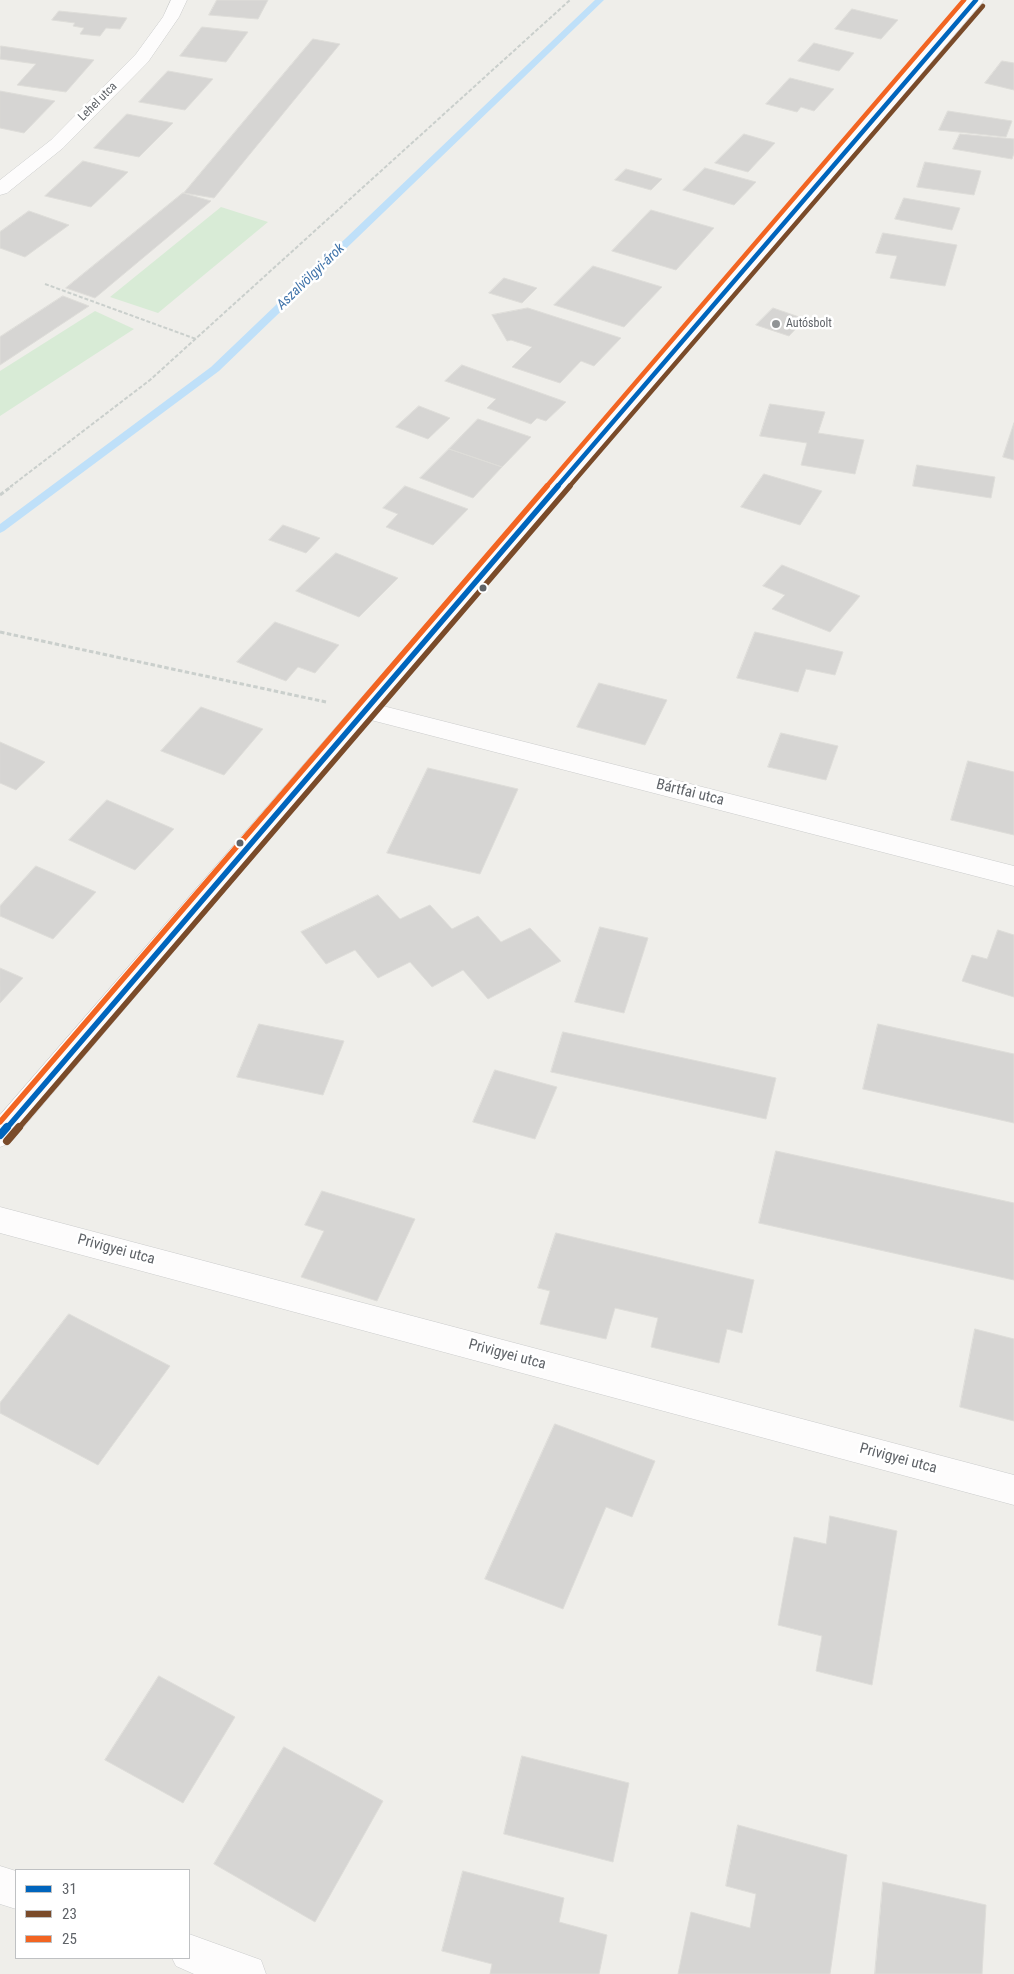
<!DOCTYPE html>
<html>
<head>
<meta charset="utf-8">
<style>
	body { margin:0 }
	#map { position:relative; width:1014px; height:1974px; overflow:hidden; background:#efeeea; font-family:"Roboto Condensed",sans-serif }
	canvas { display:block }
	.legend { position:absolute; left:15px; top:1869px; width:175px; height:90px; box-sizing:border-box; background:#fff; border:1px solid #bfc1c3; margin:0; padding:6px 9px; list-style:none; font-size:15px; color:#5f6368 }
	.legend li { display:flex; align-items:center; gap:10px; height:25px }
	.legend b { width:25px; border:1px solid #bfc1c3 }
</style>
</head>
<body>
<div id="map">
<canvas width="1014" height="1974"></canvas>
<ul class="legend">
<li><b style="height:6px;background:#0065bd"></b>31</li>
<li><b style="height:6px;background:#7a4b2a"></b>23</li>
<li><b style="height:6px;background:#f26522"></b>25</li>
</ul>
</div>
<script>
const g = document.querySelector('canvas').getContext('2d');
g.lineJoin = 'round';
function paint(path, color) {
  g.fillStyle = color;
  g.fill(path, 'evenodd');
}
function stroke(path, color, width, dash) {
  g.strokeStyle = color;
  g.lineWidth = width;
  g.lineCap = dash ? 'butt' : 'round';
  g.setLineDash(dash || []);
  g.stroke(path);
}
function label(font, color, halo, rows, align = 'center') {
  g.font = font + ' "Roboto Condensed",sans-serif';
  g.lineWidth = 5;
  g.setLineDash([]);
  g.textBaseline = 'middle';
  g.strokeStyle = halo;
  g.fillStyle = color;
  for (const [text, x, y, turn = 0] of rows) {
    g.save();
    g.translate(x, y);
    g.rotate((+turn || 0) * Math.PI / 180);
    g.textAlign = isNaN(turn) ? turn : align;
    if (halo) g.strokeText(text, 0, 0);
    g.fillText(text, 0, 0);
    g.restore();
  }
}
paint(new Path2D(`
	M221,207L268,222L158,313L110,297Z
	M95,311L134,329L0,416V371Z`), '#d8ebd6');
paint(new Path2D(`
	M595,0H604L219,371L4,531L0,533V524L211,367Z`), '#bfe0f9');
const building = new Path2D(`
	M217,0H268L258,19L209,15Z
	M852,9L898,20L881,39L835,29Z
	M59,11L127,18L120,29L106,28L100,36L80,34L84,28L73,26L75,23L52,20Z
	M202,27L248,32L226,62L180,56Z
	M313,39L340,44L214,198L184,193Z
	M814,43L854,53L839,71L798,61Z
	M1,46L94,60L66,92L17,85L36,64L0,59Z
	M1002,61L1014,63V90L985,83Z
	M168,71L213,79L185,110L139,102Z
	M790,78L834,89L814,111L801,107L797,112L766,104Z
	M0,91L55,101L24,133L0,128Z
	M948,111L1012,121L1006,137L939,130Z
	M127,114L173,123L139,157L94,148Z
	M744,134L775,143L748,172L715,163Z
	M960,134L1014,139V153L1012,159L953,149Z
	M83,161L128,172L91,207L45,196Z
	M925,162L981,171L974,195L917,187Z
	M705,168L756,182L734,205L683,190Z
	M626,169L662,179L651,190L615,180Z
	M183,193L211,201L95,298L66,288Z
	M904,198L960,208L952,230L895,219Z
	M651,210L714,228L676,270L612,251Z
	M29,211L69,225L25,257L0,248V232Z
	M883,233L957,245L945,286L890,278L897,256L876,253Z
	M593,266L662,287L624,327L554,305Z
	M504,278L537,288L522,303L489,293Z
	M63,296L89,306L0,365V337Z
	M528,308L621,338L594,366L581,361L560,383L512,367L532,347L511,340L507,341L492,315Z
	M773,308L805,319L789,336L756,325Z
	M462,365L566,402L546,421L537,418L531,424L487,408L496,399L445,381Z
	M770,404L825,412L818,433L864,440L855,474L801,465L807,443L760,436Z
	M419,406L450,418L428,439L396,427Z
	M478,419L531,437L502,467L449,449Z
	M1014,423V460L1003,457Z
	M449,449L502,467L473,498L420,478Z
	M917,465L995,477L991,498L913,486Z
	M764,474L822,491L800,525L741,507Z
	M405,486L468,509L433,545L386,527L398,514L383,508Z
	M283,525L320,538L306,553L269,540Z
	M336,553L398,578L359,617L296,591Z
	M782,565L860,596L830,632L772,609L785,595L763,586Z
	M275,622L339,645L315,673L298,667L286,681L237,662Z
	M755,632L843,652L835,675L806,669L798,692L737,678Z
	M599,683L667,700L645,745L577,727Z
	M201,707L263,729L224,775L161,751Z
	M781,733L838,746L826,780L768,767Z
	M0,742L45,762L16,790L0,783Z
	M968,761L1014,772V835L951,820Z
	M428,768L518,789L480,874L387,853Z
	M107,800L174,829L135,870L69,840Z
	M36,866L96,892L53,939L0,916V906Z
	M378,895L400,919L430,905L452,929L478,916L501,942L530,928L561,961L488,999L463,970L432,987L410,962L378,978L355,950L326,964L301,932Z
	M600,927L648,938L624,1013L575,1002Z
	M998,930L1014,935V997L962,981L972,955L987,959Z
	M0,968L23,978L0,1003Z
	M259,1024L344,1041L323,1095L237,1077Z
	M878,1024L1014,1054V1123L863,1089Z
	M563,1032L776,1078L766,1119L551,1072Z
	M495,1070L557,1087L535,1139L473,1122Z
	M776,1151L1014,1203V1280L759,1223Z
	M322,1191L415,1219L377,1301L301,1277L324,1231L305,1225Z
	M556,1233L754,1280L742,1333L727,1329L719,1363L651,1347L658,1318L615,1308L606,1339L540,1324L550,1291L538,1288Z
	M69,1314L170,1366L98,1465L0,1413V1403Z
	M975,1329L1014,1339V1421L960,1407Z
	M555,1424L655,1461L632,1517L606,1507L563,1609L485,1579Z
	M830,1516L897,1531L872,1685L816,1671L822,1636L778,1625L794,1537L826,1544Z
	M159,1676L235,1717L183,1803L105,1760Z
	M284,1747L383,1801L315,1922L214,1864Z
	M522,1756L629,1783L613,1862L504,1834Z
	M738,1825L847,1855L830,1974H678L691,1912L750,1928L756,1894L726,1886Z
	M463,1871L564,1898L559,1922L607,1935L599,1974H490L492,1964L442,1951Z
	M883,1882L986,1905L982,1974H875Z`);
paint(building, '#d6d5d3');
stroke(building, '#deddd9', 1);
const minor = new Path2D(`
	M171,0H187L179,17L148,62L63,148L7,193L0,195V180L51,140L136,54L163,17Z
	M967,0H984L383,706L1014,866V886L371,720L10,1143L0,1147V1115Z
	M0,1207L1014,1475V1505L0,1233Z
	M0,1866L16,1871V1909L0,1904Z
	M189,1934L261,1960L266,1974H194L176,1966L172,1958H189Z`);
stroke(minor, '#cbcccc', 1);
stroke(new Path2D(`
	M45,284L196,339
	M10,487L150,380L570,0`), '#cacfcc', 2, [4, 2]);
stroke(new Path2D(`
	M0,495L12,486
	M0,632L326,702`), '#cacfcc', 3, [4.5, 2.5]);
paint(minor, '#fdfcfc');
stroke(new Path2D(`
	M557,487L976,0`), '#0065bd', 4.5);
stroke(new Path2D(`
	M6,1129L558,486`), '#0065bd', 5.5);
stroke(new Path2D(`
	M0,1135L7,1127`), '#0065bd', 8);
stroke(new Path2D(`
	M569,487L983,6`), '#7a4b2a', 4.5);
stroke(new Path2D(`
	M18,1129L570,486`), '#7a4b2a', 5.5);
stroke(new Path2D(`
	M7,1141L19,1127`), '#7a4b2a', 8);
stroke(new Path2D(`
	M546,487L964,0`), '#f26522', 4.5);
stroke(new Path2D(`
	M0,1122L547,486`), '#f26522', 5.5);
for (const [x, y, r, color] of [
	[776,324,5,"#919496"],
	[483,588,4.5,"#5f6368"],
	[240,843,4.5,"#5f6368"]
]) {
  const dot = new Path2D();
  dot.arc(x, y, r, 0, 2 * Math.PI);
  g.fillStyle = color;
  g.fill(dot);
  stroke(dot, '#fff', 2);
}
label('12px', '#5f6368', '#fff', [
	["Lehel utca",98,102,-45]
]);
label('12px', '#5f6368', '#fff', [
	["Autósbolt",786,324]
], 'left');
label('italic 14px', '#4174aa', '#fff', [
	["Aszalvölgyi-árok",311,277,-44]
]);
label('15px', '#5f6368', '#fff', [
	["Bártfai utca",690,793,14],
	["Privigyei utca",116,1250,15],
	["Privigyei utca",507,1355,15],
	["Privigyei utca",898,1459,15]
]);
</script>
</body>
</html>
